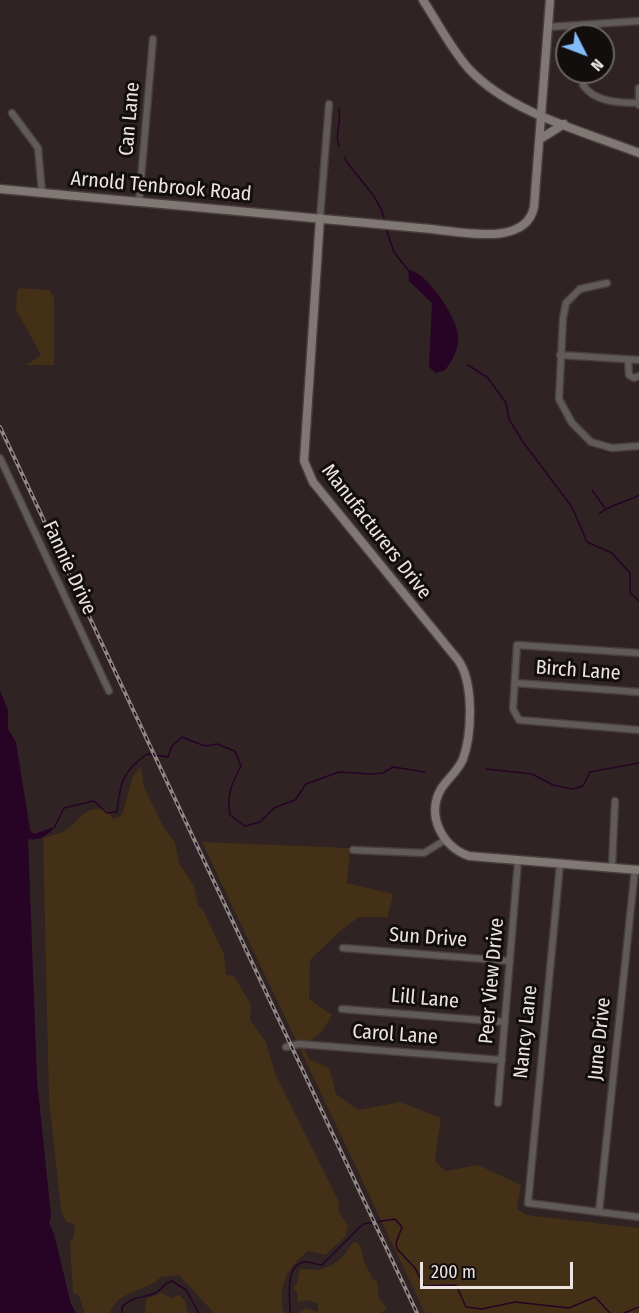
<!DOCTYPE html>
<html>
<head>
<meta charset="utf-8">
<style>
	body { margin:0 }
	#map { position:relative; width:639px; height:1313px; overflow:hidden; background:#2f2323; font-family:"Fira Sans Condensed",sans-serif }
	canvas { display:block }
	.north { position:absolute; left:555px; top:24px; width:60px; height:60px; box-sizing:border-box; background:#130e0e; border:2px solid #6a6463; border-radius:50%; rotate:132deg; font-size:16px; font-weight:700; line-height:24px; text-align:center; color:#ece4e3 }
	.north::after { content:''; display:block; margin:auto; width:21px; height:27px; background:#82bcfa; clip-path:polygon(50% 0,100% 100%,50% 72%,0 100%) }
	.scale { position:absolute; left:420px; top:1262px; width:153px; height:27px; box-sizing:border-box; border:3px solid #ece4e3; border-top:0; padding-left:8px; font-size:18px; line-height:21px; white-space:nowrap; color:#ece4e3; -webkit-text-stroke:4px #130e0e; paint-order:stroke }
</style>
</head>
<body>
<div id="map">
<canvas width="639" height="1313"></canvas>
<div class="north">N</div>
<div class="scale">200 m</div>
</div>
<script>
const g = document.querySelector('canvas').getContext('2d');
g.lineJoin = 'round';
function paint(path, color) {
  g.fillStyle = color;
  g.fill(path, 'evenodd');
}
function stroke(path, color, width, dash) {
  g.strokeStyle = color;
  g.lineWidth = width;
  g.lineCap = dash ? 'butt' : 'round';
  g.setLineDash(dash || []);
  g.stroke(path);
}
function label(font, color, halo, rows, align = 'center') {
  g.font = font + ' "Fira Sans Condensed",sans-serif';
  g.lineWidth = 6;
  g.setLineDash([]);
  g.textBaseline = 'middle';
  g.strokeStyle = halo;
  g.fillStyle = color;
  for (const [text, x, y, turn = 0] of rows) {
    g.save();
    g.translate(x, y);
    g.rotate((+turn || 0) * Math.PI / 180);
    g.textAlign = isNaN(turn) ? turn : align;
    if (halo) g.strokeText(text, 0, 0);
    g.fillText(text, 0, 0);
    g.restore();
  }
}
paint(new Path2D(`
	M20,288L50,290L54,298V365H26L41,355L16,309L17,291Z
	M141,767L144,787L164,828L175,842L179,863L194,886L198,905L203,910L224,954L226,975L234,976L251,1005L250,1020L266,1042L275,1073L339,1202L338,1211L348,1225L345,1237L325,1255L308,1251C287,1268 277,1285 284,1313H214L179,1275L161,1277C146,1292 118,1290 110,1313H85L78,1294L73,1293L70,1242L74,1236L75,1224L66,1222L61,1210L49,1099L43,838C50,836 59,834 66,830C82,820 80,807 106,809L113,819L122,815L133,776Z
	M202,842L350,848L347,883L393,894L388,917H359L339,932L310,960L309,999L332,1015L321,1033L303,1046L309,1059L329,1068L336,1094L358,1110L400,1102L441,1118L435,1161L445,1171L478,1165L521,1185L517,1209L526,1215L639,1228V1313H425Z
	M357,1242C364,1250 361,1257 366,1266C369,1272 371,1273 373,1280L377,1281L379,1298L387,1309L380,1313H298L306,1308L318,1312V1303L307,1300L298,1302L297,1292L293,1288L297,1284L300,1269C306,1268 314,1271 319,1270C334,1266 345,1257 352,1243Z
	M162,1293L171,1298L179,1295L185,1301L188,1313H145L146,1299Z`), '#433017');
paint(new Path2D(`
	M408,270C426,270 457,318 458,335C459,349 453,360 445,370L436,373L429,367L432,303L409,281Z
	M0,691L8,710V729L16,742L30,830L34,834L54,827C48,836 38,841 28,839L37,1080L51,1216L49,1223L54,1234L71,1304L76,1313H0Z`), '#270326');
stroke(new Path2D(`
	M339,146C334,134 342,122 339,109
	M344,157C356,178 378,194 384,218
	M386,229L394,252L408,270
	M468,365L488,378L506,403L509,419L523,442L572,507L587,542L612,553L630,573V593L639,601
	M592,490L605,508
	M599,514C608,505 627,502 639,495
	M486,769L532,774L553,785L572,789L583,786L590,772L639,763
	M54,828L64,808L94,801L107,813L117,812C120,783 122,772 147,754L168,757L172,746L182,737L205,746L217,744L235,751L241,766C232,783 226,795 230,815L245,826L260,822L274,808L295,800L306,784L339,772L371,774L383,773L393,767L425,772
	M122,1313V1307C132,1295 145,1299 157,1292C164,1288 163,1283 172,1281L186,1290L199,1313
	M290,1313C290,1299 284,1261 307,1262C313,1262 317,1265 322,1265L363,1224L395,1219L402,1227L396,1243L397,1249L415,1268L424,1286L456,1285L466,1307L482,1309L515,1302L569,1308L595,1297L610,1313
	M624,1313L639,1307`), '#270326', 1.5);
const street = new Path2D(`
	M548,27L639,21
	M586,36L587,25
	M584,72L583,85C594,102 620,103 638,103
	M639,88V105
	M12,113L38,148L42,193
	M139,202L153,39
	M320,218L329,104
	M607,283L580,289L566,303L563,318L559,399L572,423L591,442L612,448L639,446
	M560,355L639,360
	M628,359L629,375L634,378L639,376
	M0,458L109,691
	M639,653L517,645L513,709L519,720L639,730
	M515,683L639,692
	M353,850L424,853L445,840
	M560,864L528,1203L639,1217
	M612,867L615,801
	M343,948L510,961
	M342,1009L505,1022
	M286,1047L299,1044L502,1060
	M498,1103L518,861
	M599,1212L635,869`);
const secondary = new Path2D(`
	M423,0C438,23 451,49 469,69C510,113 585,132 639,153
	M540,139L564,124
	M0,189L431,229C462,232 526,247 534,207L550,0
	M320,218L304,461L313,482L458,660C474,682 472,734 463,759C458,771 448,778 441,789C426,815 442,847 469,856L639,870`);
stroke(street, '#493e3e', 9);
stroke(secondary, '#493e3e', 11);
stroke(street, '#605b58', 6);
stroke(secondary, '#807874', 8);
const rail = new Path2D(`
	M0,427L417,1313`);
stroke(rail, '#918787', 4);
stroke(rail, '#130e0e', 1.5, [4.5]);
label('20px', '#ece4e3', '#130e0e', [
	["Can Lane",130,119,-85],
	["Arnold Tenbrook Road",161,187,5],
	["Manufacturers Drive",376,532,52],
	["Fannie Drive",69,568,65],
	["Birch Lane",578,671,4],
	["Sun Drive",428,938,4],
	["Peer View Drive",492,981,-85],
	["Lill Lane",425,999,5],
	["Nancy Lane",526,1032,-84],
	["Carol Lane",395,1035,4],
	["June Drive",600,1039,-84]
]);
</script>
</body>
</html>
